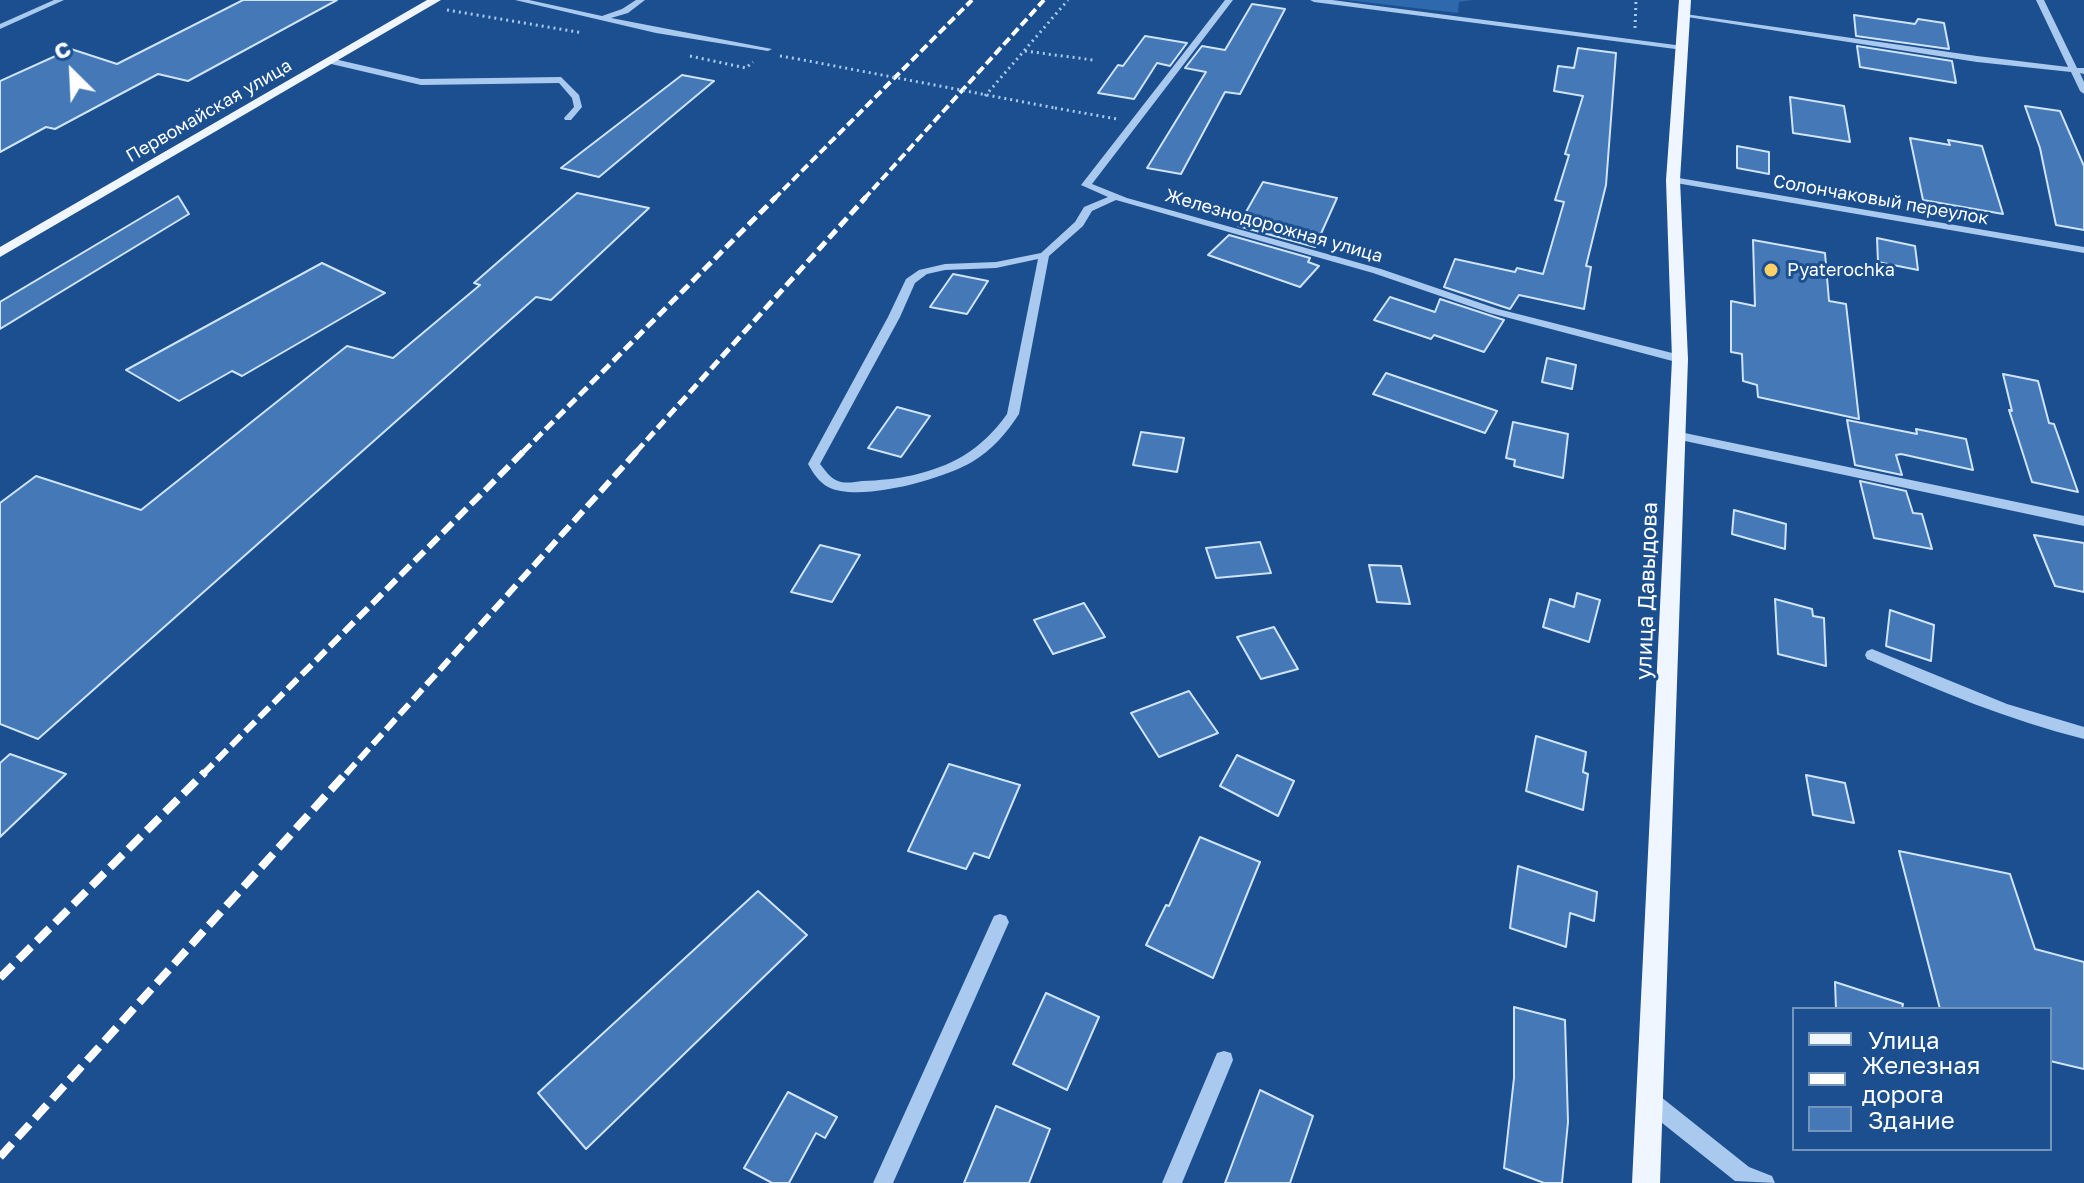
<!DOCTYPE html>
<html>
<head>
<meta charset="utf-8">
<style>
	body { margin:0 }
	#map { position:relative; width:2084px; height:1183px; overflow:hidden; background:#1b4f8f; font-family:"Golos Text",sans-serif }
	canvas { display:block }
	.legend { position:absolute; left:1792px; top:1007px; width:260px; height:144px; box-sizing:border-box; background:#1b4f8f; border:2px solid #7695bc; margin:0; padding:10px 14px; list-style:none; font-size:24px; color:#fff }
	.legend li { display:flex; align-items:center; gap:16px; height:40px }
	.legend b { width:40px; border:2px solid #7695bc }
	.north { position:absolute; left:32px; top:32px; width:80px; height:80px; -webkit-text-stroke:6px #1b4f8f; paint-order:stroke; rotate:336deg; font-size:22px; font-weight:700; line-height:32px; text-align:center; color:#fff }
	.north::after { content:''; display:block; margin:auto; width:28px; height:36px; background:#fff; clip-path:polygon(50% 0,100% 100%,50% 72%,0 100%) }
</style>
</head>
<body>
<div id="map">
<canvas width="2084" height="1183"></canvas>
<ul class="legend">
<li><b style="height:10px;background:#f0f6ff"></b>Улица</li>
<li><b style="height:10px;background:#fff"></b>Железная дорога</li>
<li><b style="height:22px;background:#4478b7"></b>Здание</li>
</ul>
<div class="north">С</div>
</div>
<script>
const g = document.querySelector('canvas').getContext('2d');
g.lineJoin = 'round';
function paint(path, color) {
  g.fillStyle = color;
  g.fill(path, 'evenodd');
}
function stroke(path, color, width, dash) {
  g.strokeStyle = color;
  g.lineWidth = width;
  g.lineCap = dash ? 'butt' : 'round';
  g.setLineDash(dash || []);
  g.stroke(path);
}
function label(font, color, halo, rows, align = 'center') {
  g.font = font + ' "Golos Text",sans-serif';
  g.lineWidth = 6;
  g.setLineDash([]);
  g.textBaseline = 'middle';
  g.strokeStyle = halo;
  g.fillStyle = color;
  for (const [text, x, y, turn = 0] of rows) {
    g.save();
    g.translate(x, y);
    g.rotate((+turn || 0) * Math.PI / 180);
    g.textAlign = isNaN(turn) ? turn : align;
    if (halo) g.strokeText(text, 0, 0);
    g.fillText(text, 0, 0);
    g.restore();
  }
}
paint(new Path2D(`
	M1346,0H1472L1459,2L1458,13Z`), '#2e69ad');
const building = new Path2D(`
	M243,0H337L188,81L158,74L55,129L46,127L0,152V81L71,49L117,64Z
	M1252,4L1285,9L1240,94L1225,92L1181,174L1147,168L1206,72L1185,68L1202,46L1225,50Z
	M1854,15L1915,24L1918,19L1944,23L1949,49L1856,36Z
	M1145,36L1187,43L1170,66L1157,63L1134,99L1098,93L1118,65L1123,66Z
	M1857,46L1952,61L1956,83L1860,67Z
	M1578,48L1616,53L1606,185L1586,266L1591,267L1584,309L1519,295L1510,309L1444,287L1455,259L1515,272L1517,268L1543,274L1564,202L1555,200L1569,155L1565,154L1583,96L1554,91L1558,66L1574,68Z
	M682,75L714,81L599,177L561,168Z
	M1790,97L1844,106L1850,142L1793,133Z
	M2025,106L2060,111L2084,166V230L2056,225L2040,148Z
	M1910,138L1950,145L1948,140L1982,146L2003,214L1923,200Z
	M1737,146L1769,152V174L1737,168Z
	M1263,182L1337,198L1315,247L1238,226Z
	M577,193L649,208L551,300L536,297L38,739L0,724V503L36,476L141,510L347,346L393,358L480,285L474,283Z
	M178,196L189,214L0,329V302Z
	M1229,235L1310,258L1308,262L1319,266L1300,287L1208,255Z
	M1877,238L1915,246L1918,270L1878,262Z
	M1753,240L1825,253L1829,301L1846,304L1859,419L1758,397L1757,385L1743,381L1742,354L1731,352V301L1755,306Z
	M322,263L385,293L242,376L232,371L179,401L126,370Z
	M953,274L988,281L967,314L930,307Z
	M1390,297L1435,312L1440,299L1504,320L1484,352L1434,335L1431,339L1374,320Z
	M1547,358L1576,365L1572,389L1542,382Z
	M1386,373L1497,411L1485,433L1373,394Z
	M2003,374L2038,381L2049,423L2054,424L2078,492L2032,482L2009,410L2012,411Z
	M897,407L930,416L901,457L868,448Z
	M1847,420L1917,434L1916,429L1966,439L1973,470L1901,454L1896,455L1902,475L1855,465Z
	M1513,422L1568,434L1563,478L1514,466L1515,460L1506,458Z
	M1141,432L1184,438L1177,472L1133,465Z
	M1860,481L1906,491L1913,513L1922,514L1932,549L1874,538Z
	M1734,510L1786,524L1785,549L1732,534Z
	M2034,535L2084,543V592L2055,586Z
	M1260,542L1271,573L1216,578L1206,548Z
	M820,545L860,555L832,602L791,592Z
	M1369,565L1401,566L1410,604L1377,602Z
	M1577,593L1600,600L1589,642L1543,627L1550,599L1574,607Z
	M1775,599L1812,609L1813,616L1824,618L1826,666L1778,654Z
	M1084,603L1105,637L1053,654L1034,620Z
	M1890,610L1934,625L1931,661L1886,646Z
	M1274,627L1298,669L1261,679L1237,637Z
	M1189,691L1218,733L1159,757L1131,713Z
	M1536,736L1586,752L1583,772L1588,774L1583,810L1526,791Z
	M10,754L66,774L0,837V763Z
	M1237,755L1294,781L1278,816L1220,786Z
	M949,764L1020,785L989,858L974,853L966,869L908,851Z
	M1806,775L1845,783L1854,823L1813,815Z
	M1200,837L1260,862L1213,978L1146,945L1166,905L1169,906Z
	M1899,851L2010,874L2035,949L2084,962V1069L2050,1061V1009H1940Z
	M1518,866L1597,892L1594,921L1570,913L1566,947L1510,928Z
	M758,891L807,935L586,1149L538,1093Z
	M1835,982L1903,1004L1902,1009H1836Z
	M1046,993L1099,1017L1067,1090L1013,1064Z
	M1514,1007L1565,1020L1568,1122L1562,1183H1544L1504,1168L1514,1078Z
	M1260,1090L1313,1116L1290,1183H1225Z
	M788,1092L837,1117L825,1138L816,1133L789,1183H772L744,1168Z
	M996,1106L1050,1129L1029,1183H964Z`);
paint(building, '#4478b7');
stroke(building, '#cfe3fa', 2);
stroke(new Path2D(`
	M447,10L583,33
	M1635,28L1636,0
	M1025,51L1093,60
	M690,56L746,68L753,62
	M780,56L798,59
	M985,96L1068,0
	M1055,108L1117,119`), '#a9c9ee', 3, [2, 4]);
paint(new Path2D(`
	M54,0H64L0,29V24Z
	M515,0H529L602,16L622,9L636,0H645L628,13L611,18L772,49L768,51L656,33Z
	M1225,0H1233L1092,184L1127,198L1381,269L1498,309L1684,356V362L1680,363L1490,313L1373,273L1116,200L1092,211L1083,226L1049,256L1019,414C1006,434 992,450 972,462C943,479 859,503 828,487C819,482 813,473 808,464L888,317L906,279L919,270L945,264L996,262L1041,253L1075,222L1084,207L1108,197L1081,185ZM1038,259L1007,414C995,431 981,445 963,456C932,474 897,480 862,481C855,482 845,484 838,481C830,478 825,470 820,464L900,317L915,283L927,274L945,270L996,268Z
	M1310,0H1332L1683,46L1687,48L1683,50L1314,2Z
	M2036,0H2044L2077,68H2084V74L2080,73L2084,82V94L2080,91L2071,72L1977,62L1681,16L1685,14L1977,56L2068,67Z
	M330,58L421,79L561,77L579,95L582,107L571,120H565L564,118L574,107L572,98L559,83L421,85L327,63V59Z
	M1673,177L2084,247V253L1670,182L1668,180Z
	M1675,431L2084,516V526L1671,438L1669,435L1671,432Z
	M1872,649L2007,704L2084,727V739C2009,720 1938,691 1867,659L1865,655L1867,651Z
	M1000,914L1006,916L1009,922L893,1183H873L994,916Z
	M1224,1051L1231,1053L1233,1060L1182,1183H1162L1217,1053Z
	M1649,1090L1656,1093L1749,1167L1772,1176L1775,1183L1735,1181L1642,1107L1639,1100L1642,1093Z`), '#a9c9ee');
paint(new Path2D(`
	M427,0H441L0,257V247Z
	M1679,0H1691L1680,180L1688,359L1660,1183H1632L1672,359L1666,180Z`), '#f0f6ff');
stroke(new Path2D(`
	M774,199L972,0
	M864,199L1044,0`), '#fff', 4, [9, 4]);
stroke(new Path2D(`
	M523,452L776,197
	M636,452L866,197`), '#fff', 5, [11, 5]);
stroke(new Path2D(`
	M203,774L525,450
	M346,774L638,450`), '#fff', 6, [14, 6]);
stroke(new Path2D(`
	M0,978L205,772
	M0,1157L347,772`), '#fff', 8, [18, 8]);
stroke(new Path2D(`
	M798,59L1055,108`), '#a9c9ee', 3, [2, 4]);
for (const [x, y, r, color] of [
	[1771,270,8,"#ffd166"]
]) {
  const dot = new Path2D();
  dot.arc(x, y, r, 0, 2 * Math.PI);
  g.fillStyle = color;
  g.fill(dot);
  stroke(dot, '#1b4f8f', 3);
}
label('18px', '#fff', '#1b4f8f', [
	["Первомайская улица",209,111,-30],
	["Солончаковый переулок",1881,200,10],
	["Железнодорожная улица",1274,226,16]
]);
label('18px', '#fff', '#1b4f8f', [
	["Pyaterochka",1787,270]
], 'left');
label('22px', '#fff', '#1b4f8f', [
	["улица Давыдова",1647,591,-88]
]);
</script>
</body>
</html>
